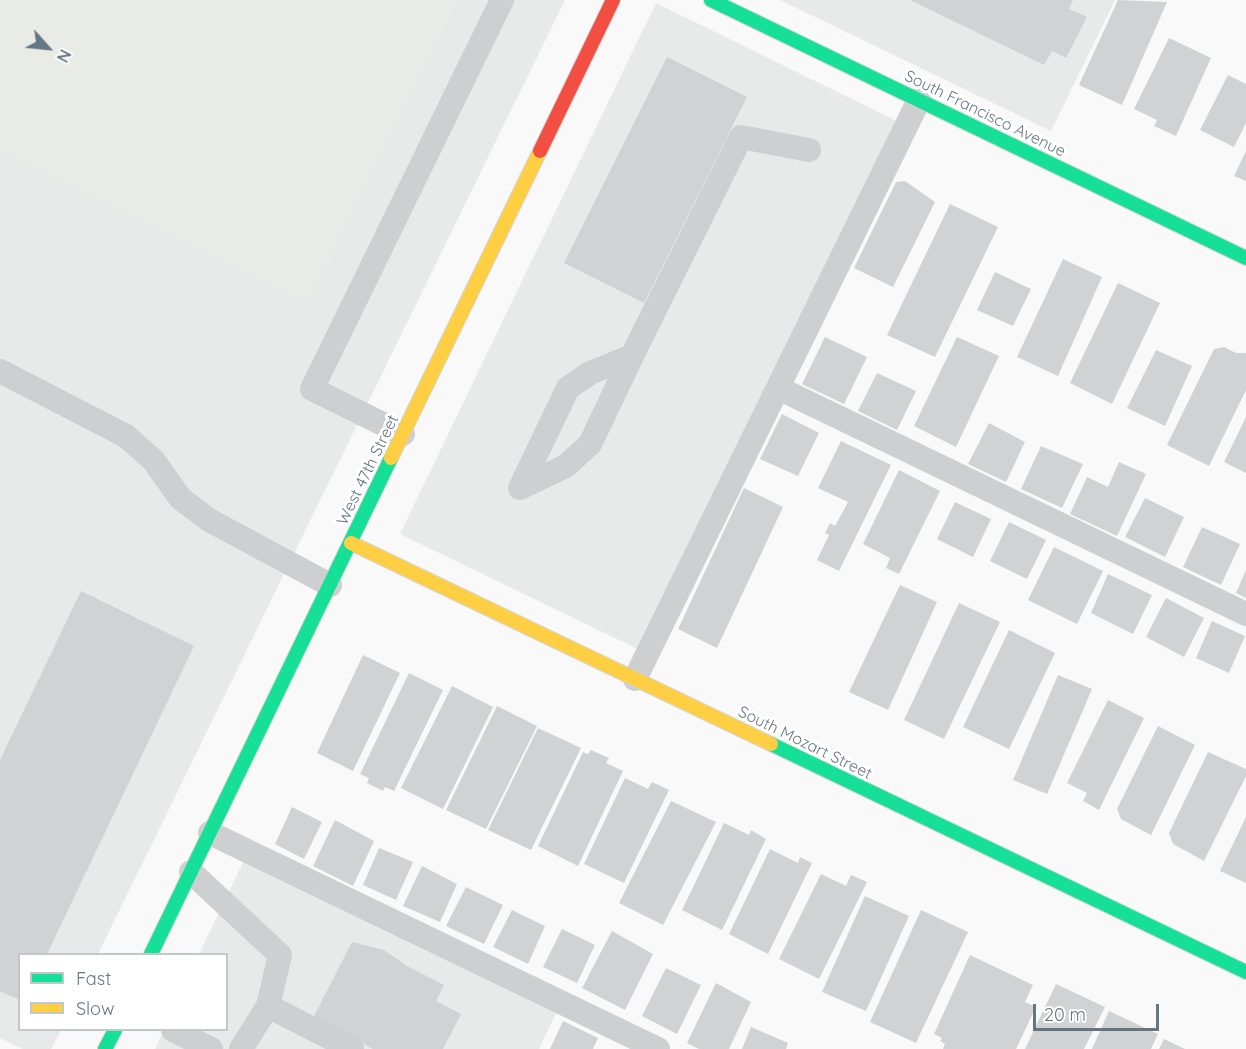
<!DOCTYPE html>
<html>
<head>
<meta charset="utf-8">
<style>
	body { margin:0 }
	#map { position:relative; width:1246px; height:1049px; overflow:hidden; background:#f9f9f9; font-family:Quicksand,sans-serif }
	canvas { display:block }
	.legend { position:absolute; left:18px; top:953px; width:210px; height:78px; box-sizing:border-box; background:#fff; border:2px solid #c1c8cd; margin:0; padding:8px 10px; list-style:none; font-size:18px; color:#657683 }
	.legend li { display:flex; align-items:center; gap:12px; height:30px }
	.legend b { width:30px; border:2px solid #c1c8cd }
	.north { position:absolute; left:18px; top:18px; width:60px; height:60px; -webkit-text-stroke:4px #fff; paint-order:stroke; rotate:117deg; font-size:16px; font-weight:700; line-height:24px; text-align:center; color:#657683 }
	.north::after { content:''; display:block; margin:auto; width:21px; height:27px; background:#657683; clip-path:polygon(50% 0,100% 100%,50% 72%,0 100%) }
	.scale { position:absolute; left:1033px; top:1004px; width:126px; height:27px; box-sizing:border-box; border:3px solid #657683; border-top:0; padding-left:8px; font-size:18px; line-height:21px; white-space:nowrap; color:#657683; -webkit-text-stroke:4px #fff; paint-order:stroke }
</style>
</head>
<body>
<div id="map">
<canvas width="1246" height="1049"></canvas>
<ul class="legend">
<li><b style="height:8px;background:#16e098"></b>Fast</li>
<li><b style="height:8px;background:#ffcf43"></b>Slow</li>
</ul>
<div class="north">N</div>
<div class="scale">20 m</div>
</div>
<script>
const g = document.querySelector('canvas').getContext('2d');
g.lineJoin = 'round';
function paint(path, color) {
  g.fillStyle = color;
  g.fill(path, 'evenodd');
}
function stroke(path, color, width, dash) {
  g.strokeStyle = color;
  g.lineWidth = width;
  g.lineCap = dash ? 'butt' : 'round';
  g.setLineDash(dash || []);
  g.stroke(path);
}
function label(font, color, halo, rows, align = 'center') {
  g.font = font + ' Quicksand,sans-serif';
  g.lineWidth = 6;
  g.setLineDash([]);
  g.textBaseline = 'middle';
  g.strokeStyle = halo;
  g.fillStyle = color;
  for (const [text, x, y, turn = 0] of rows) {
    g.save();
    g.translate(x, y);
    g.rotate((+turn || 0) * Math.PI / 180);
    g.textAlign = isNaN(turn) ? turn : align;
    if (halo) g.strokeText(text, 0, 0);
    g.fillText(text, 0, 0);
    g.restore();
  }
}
paint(new Path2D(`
	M0,0H565L98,954H20V1030H61L51,1049H23L0,1038Z
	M780,0H1115L1051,131Z
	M656,3L907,126L648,654L400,534Z
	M248,852L561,1003L539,1049H155L164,1030H226V954H199Z`), '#e8e9e9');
paint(new Path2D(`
	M0,0H457L309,303L0,153Z`), '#e8ebe6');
paint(new Path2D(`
	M910,0H1073L1069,9L1087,17L1066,58L1052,51L1044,65Z
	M1118,0L1167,2L1122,105L1079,85Z
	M1169,38L1211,58L1176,136L1154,126L1157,120L1134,109Z
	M667,57L747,97L644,303L564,263Z
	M1228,75L1246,84V123L1234,147L1200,130Z
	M1246,151V181L1234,176Z
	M905,181L935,202L893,287L854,268L896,182Z
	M950,204L998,227L935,357L887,335Z
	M1063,259L1102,277L1058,376L1017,357Z
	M995,272L1031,289L1013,326L977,310Z
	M1118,283L1160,303L1112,404L1070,383Z
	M825,337L867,357L844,404L802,384Z
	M957,337L999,356L956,447L914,426Z
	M1224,347L1236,353H1246V390L1209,466L1167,445L1214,349Z
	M1156,350L1192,366L1165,426L1127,408Z
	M877,373L916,391L897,430L858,411Z
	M782,414L819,433L798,476L760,459Z
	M1246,417V473L1224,462Z
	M989,423L1025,442L1006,482L968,464Z
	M841,441L891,465L839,571L817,560L829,535L825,533L830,523L835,526L848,502L818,488Z
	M1041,446L1083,464L1062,508L1021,489Z
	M1119,462L1146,474L1117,536L1070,514L1087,477L1108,487Z
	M899,470L940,491L899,574L886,568L890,558L863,544Z
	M744,488L783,507L717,648L678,629Z
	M1145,498L1184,517L1165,557L1125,537Z
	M955,502L991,519L973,557L937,539Z
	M1009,522L1046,540L1027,579L990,561Z
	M1202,527L1240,544L1221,585L1183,567Z
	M1054,547L1103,571L1077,624L1028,600Z
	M1246,570V598L1236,593Z
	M1108,574L1152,595L1133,634L1091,613Z
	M900,585L937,602L888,710L849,692Z
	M81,591L194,646L47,954H20V1000L0,991V760Z
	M1166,598L1204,618L1184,657L1146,637Z
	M959,603L1000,622L944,739L904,720Z
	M1212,621L1245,636L1229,673L1196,658Z
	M1009,630L1055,653L1009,749L963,727Z
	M363,655L400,673L353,771L317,753Z
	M409,673L443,690L394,791L385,787L383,791L367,783L369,778L360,774Z
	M1058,675L1092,689L1047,794L1013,780Z
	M452,686L493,707L443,809L401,788Z
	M1108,700L1144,718L1099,810L1083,801L1087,793L1067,783Z
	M497,706L537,726L486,829L446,810Z
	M1158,726L1195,745L1151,835L1121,819L1117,809Z
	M538,728L581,748L531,850L488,830Z
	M591,750L609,758L606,763L623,771L578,866L538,846L583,752L588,754Z
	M1208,752L1246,769V776L1204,861L1173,844L1169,833Z
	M625,778L648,789L652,782L669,790L624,883L584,864Z
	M671,801L716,822L663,925L619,903Z
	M292,807L322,822L304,859L275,844Z
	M1246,817V883L1220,871Z
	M335,820L374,841L353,886L313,866Z
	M724,823L749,835L751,830L766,839L722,930L682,910Z
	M379,848L413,862L396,900L363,885Z
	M770,849L798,863L800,857L812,863L768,954L729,934Z
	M422,866L457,884L440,922L403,906Z
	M821,874L846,886L851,875L867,882L819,979L779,959Z
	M466,887L503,905L484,944L446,926Z
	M865,896L909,916L866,1011L822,992Z
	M512,910L545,926L528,964L493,947Z
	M921,910L968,932L916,1043L870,1022Z
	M562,929L595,945L577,983L543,967Z
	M612,931L653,954L625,1010L582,988Z
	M352,942L384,950L407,966L444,985L436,1001L461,1014L443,1049H373L313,1018Z
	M970,955L1033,985L1025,1002L1036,1007L1016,1049H943L945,1044L940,1041L942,1038L934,1034Z
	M666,968L701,985L677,1034L642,1016Z
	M716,983L751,1002L729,1049H699L687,1043Z
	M1056,984L1105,1007L1084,1049H1025Z
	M1109,1011L1158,1034L1151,1049H1092Z
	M563,1021L598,1038L593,1049H550Z
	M751,1027L788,1043L786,1049H742Z
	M1164,1039L1185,1049H1159Z`), '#d0d2d3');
const fast = new Path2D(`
	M711,0L1246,258
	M771,744L1246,972
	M151,954L391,458
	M105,1049L115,1030`);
const slow = new Path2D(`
	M391,458L540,151
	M351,543L771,744`);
const jam = new Path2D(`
	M540,151L613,0`);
stroke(fast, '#d5d6d7', 16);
stroke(slow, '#d5d6d7', 16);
stroke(jam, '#d5d6d7', 16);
stroke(new Path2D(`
	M0,371L126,436L154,461L180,498L209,520L330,585
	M778,388L1246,614
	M403,434L312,389L502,0
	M520,488L568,388L590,373L632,356L741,137L809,150
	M520,488L566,466L590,444L632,356
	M635,679L919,100
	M210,833L658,1049
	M191,872L280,955L268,1006L241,1049
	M268,1006L352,1049
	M173,1030L211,1049`), '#cecfd0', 24);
stroke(fast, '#16e098', 14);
stroke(slow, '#ffcf43', 14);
stroke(jam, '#f24e42', 14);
label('16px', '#657683', '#fff', [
	["South Francisco Avenue",985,114,26],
	["West 47th Street",368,470,-64],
	["South Mozart Street",805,743,26]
]);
</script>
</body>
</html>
